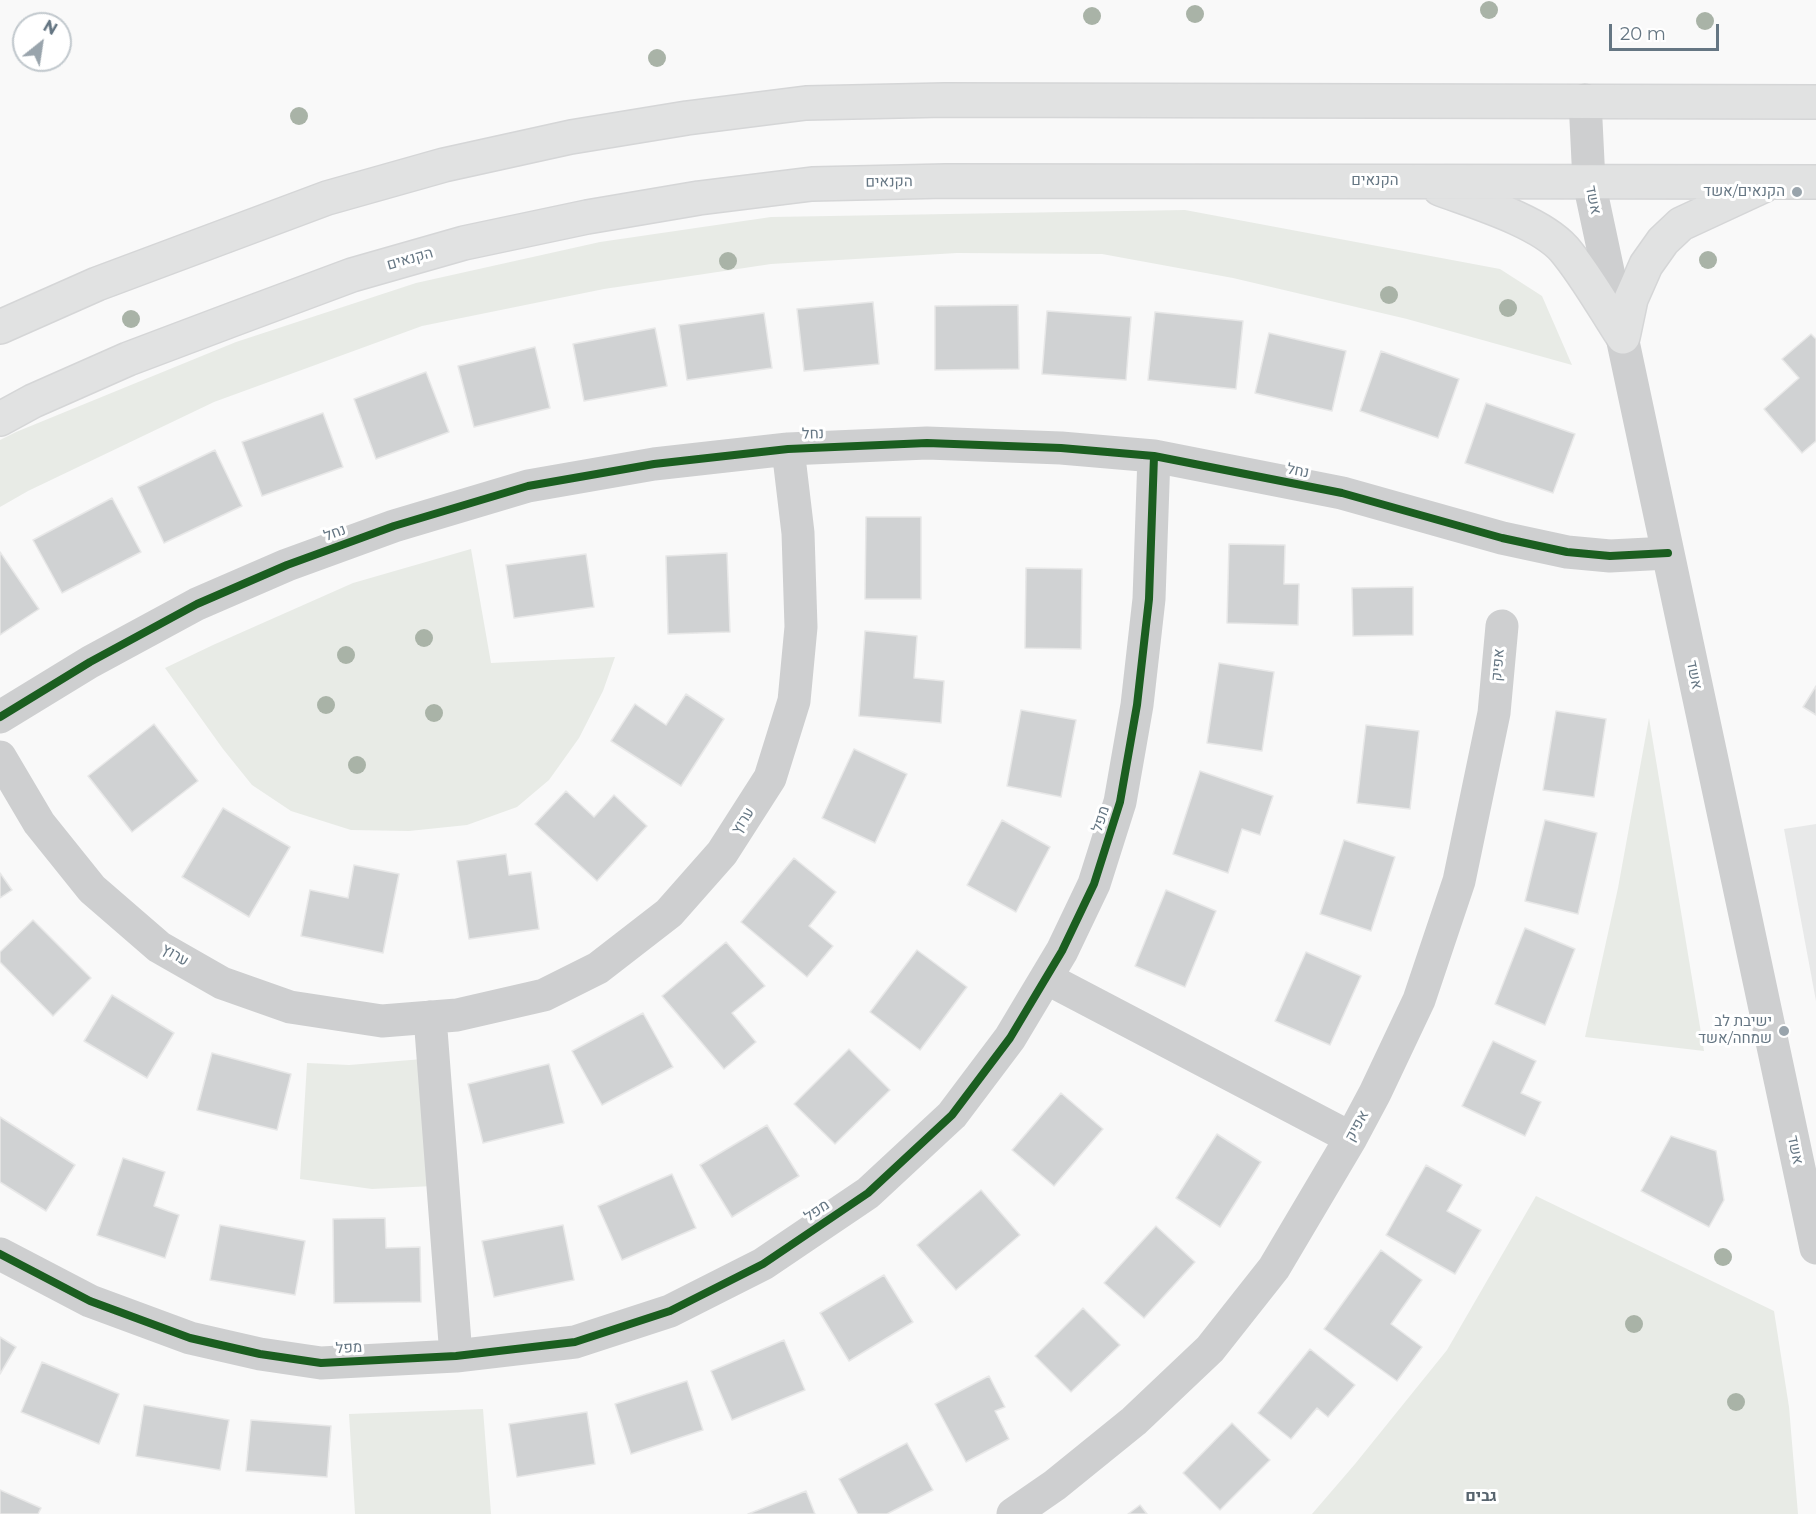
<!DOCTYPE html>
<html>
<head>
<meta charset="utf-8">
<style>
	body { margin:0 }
	#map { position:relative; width:1816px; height:1514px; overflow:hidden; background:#f9f9f9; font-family:Montserrat,sans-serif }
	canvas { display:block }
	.north { position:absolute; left:12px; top:12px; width:60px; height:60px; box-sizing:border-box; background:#fff; border:2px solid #c1c8cd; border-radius:50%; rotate:30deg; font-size:16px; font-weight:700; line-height:24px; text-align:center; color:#657683 }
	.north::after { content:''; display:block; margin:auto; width:21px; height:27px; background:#99a4ac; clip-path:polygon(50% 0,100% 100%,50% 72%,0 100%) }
	.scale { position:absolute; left:1609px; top:24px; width:110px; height:27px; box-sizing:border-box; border:3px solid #657683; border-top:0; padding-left:8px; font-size:18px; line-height:21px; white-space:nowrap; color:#657683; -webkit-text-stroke:4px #fff; paint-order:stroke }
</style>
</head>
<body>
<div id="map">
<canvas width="1816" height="1514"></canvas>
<div class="north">N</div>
<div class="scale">20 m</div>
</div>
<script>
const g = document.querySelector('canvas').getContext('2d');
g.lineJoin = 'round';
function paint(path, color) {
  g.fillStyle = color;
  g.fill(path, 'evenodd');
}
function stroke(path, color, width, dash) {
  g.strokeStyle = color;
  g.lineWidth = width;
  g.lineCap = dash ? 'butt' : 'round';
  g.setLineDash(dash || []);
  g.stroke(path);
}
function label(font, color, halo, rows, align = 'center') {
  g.font = font + ' Montserrat,Heebo,sans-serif';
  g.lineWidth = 6;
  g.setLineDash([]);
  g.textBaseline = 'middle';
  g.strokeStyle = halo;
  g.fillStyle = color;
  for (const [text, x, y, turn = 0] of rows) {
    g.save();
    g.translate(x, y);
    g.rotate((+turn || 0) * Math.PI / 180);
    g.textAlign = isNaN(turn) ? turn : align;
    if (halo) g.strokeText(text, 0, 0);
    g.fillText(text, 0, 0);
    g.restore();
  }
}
paint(new Path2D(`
	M1816,824V1001L1784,829Z`), '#e8e9e9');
paint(new Path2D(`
	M1185,210L1500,269L1542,296L1572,365L1407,319L1233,278L1102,254L957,253L771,264L604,289L422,326L214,402L28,491L0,507V440L16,432L236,342L416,283L600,242L771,217Z
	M471,549L491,663L615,657L603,691L579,738L549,780L517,807L467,825L409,831L351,830L291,811L252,785L223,749L165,668L213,645L353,583Z
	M1649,718L1704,1051L1585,1037L1618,888Z
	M423,1059L433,1186L372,1189L300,1179L307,1063L349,1065Z
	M1536,1196L1774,1311L1789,1407L1798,1514H1312L1355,1464L1447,1350Z
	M483,1409L491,1514H355L349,1414Z`), '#e8ebe6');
const building = new Path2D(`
	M873,302L879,364L804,371L797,309Z
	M1018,305L1019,369L935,370V306Z
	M1047,311L1131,317L1126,380L1042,374Z
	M1155,312L1243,321L1236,389L1148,380Z
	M764,313L772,368L687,380L679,325Z
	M655,328L667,386L584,401L573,344Z
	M1269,333L1346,351L1332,411L1255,393Z
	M1811,334L1816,339V441L1802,453L1764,409L1799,378L1782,359Z
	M535,347L550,408L474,427L458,366Z
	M1381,351L1459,379L1438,438L1360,411Z
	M426,372L449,432L376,459L354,399Z
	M1486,403L1575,434L1553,493L1465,463Z
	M323,413L343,467L262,496L242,442Z
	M215,450L242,506L164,543L138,487Z
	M112,498L141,552L62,593L33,540Z
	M866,517H921V599H865Z
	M1229,544L1285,545L1284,584H1299L1298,625L1227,623Z
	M0,552L39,609L0,635Z
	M727,553L730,632L668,634L666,556Z
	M586,554L594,607L514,618L506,565Z
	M1026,568L1082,569L1081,649L1025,648Z
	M1413,587V635L1353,636L1352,588Z
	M865,631L917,636L914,678L944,681L941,723L859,716Z
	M1219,663L1274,672L1262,751L1207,743Z
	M1816,686V715L1803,707Z
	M686,694L724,719L681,786L611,741L635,704L666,725Z
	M1021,710L1076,720L1061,797L1007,786Z
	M1556,711L1606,719L1594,797L1543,790Z
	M154,724L198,781L132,832L88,776Z
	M1366,725L1419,731L1410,809L1357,803Z
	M854,749L907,774L875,843L822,818Z
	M1200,771L1273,796L1260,835L1242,829L1228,873L1173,854Z
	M566,791L594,817L614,795L647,826L597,881L535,824Z
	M223,808L290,847L249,917L182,877Z
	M1002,820L1050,847L1016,912L967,885Z
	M1545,820L1597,833L1578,914L1525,901Z
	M1344,840L1395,857L1371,931L1320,914Z
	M506,854L509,875L531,872L539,929L469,939L457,861Z
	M794,858L836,892L809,926L833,946L807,977L741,922Z
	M354,865L399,874L383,953L301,936L310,890L348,898Z
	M0,873L12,890L0,898Z
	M1166,890L1216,911L1185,987L1135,966Z
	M33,920L91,978L53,1016L0,962V952Z
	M1525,928L1575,949L1545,1025L1495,1004Z
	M726,942L765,986L732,1013L756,1042L724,1069L662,996Z
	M917,950L967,987L920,1050L870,1012Z
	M1306,952L1361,976L1330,1045L1275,1021Z
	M112,995L174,1033L147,1078L84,1041Z
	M643,1013L673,1067L602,1105L572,1051Z
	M1493,1041L1536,1061L1521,1093L1541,1102L1525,1136L1462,1106Z
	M849,1049L890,1090L835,1144L794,1104Z
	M212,1053L291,1074L277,1130L197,1110Z
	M549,1064L564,1123L483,1143L468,1084Z
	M1061,1093L1103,1129L1054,1186L1012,1150Z
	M0,1117L75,1165L46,1211L0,1182Z
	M767,1125L799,1176L732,1217L700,1165Z
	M1217,1134L1261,1162L1220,1227L1176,1198Z
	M1671,1136L1716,1151L1724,1200L1709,1227L1641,1191Z
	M123,1158L165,1172L154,1206L179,1215L165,1258L97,1235Z
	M1426,1165L1462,1185L1447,1211L1481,1230L1455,1274L1386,1235Z
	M672,1174L696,1228L622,1260L598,1206Z
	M981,1190L1020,1235L956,1290L917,1245Z
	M385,1218L386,1248L420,1247L421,1302L334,1303L333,1219Z
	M220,1225L305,1241L295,1295L210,1280Z
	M563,1225L574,1280L494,1297L482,1241Z
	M1156,1226L1195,1262L1144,1318L1104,1283Z
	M1381,1250L1422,1280L1391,1324L1422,1347L1397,1381L1324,1329Z
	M884,1275L913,1322L849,1361L820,1313Z
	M1083,1308L1120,1345L1071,1392L1035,1356Z
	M0,1337L16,1347L0,1374Z
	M784,1340L805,1390L732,1420L711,1371Z
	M1310,1349L1355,1385L1328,1417L1317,1408L1291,1439L1258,1413Z
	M42,1362L119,1394L99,1444L21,1412Z
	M989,1376L1005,1407L995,1411L1009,1439L966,1462L935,1404Z
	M687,1381L703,1430L631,1454L615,1404Z
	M144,1405L229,1420L220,1470L136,1456Z
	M587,1412L595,1464L517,1477L509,1424Z
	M251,1420L331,1426L327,1477L246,1471Z
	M1232,1423L1270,1460L1220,1510L1183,1473Z
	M907,1443L933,1490L887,1514H858L839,1479Z
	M0,1490L41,1508L38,1514H0Z
	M806,1491L815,1514H748Z
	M1140,1505L1147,1514H1128Z`);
paint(building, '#d0d2d3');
stroke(building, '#e8e8e8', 1.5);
const major = new Path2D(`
	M1440,189C1475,202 1539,221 1564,249C1586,275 1604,308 1623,337
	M0,327L97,284L327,198L444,165L571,137L687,118L806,103L945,100L1816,102
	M1623,337L1631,299L1646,265L1663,241L1681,224L1763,186
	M0,419L33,401L128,359L234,319L352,275L464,243L587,217L699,198L812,184L946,181L1816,182`);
stroke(major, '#d5d6d7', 36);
stroke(new Path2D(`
	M1585,100L1589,182L1816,1248
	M0,717L90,662L197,604L287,565L394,526L528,486L654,464L788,449L927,443L1061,448L1154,456L1342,493L1502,538L1567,552L1610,556L1668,553
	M0,757L39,823L92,889L159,947L222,983L290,1007L382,1021L457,1015L544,995L598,968L669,913L722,853L770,778L794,701L801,627L798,533L788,449
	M1046,978L1351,1138
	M430,1017L456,1356
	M0,1254L90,1301L190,1338L260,1354L321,1363L456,1356L575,1342L670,1311L763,1264L868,1193L952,1115L1010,1038L1062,951L1094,884L1120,802L1137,705L1149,599L1154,456
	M1013,1514L1055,1485L1134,1421L1210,1349L1274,1268L1351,1138L1375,1093L1419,1000L1459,881L1494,713L1502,626`), '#cecfd0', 33);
stroke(major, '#e1e2e2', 33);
stroke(new Path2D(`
	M0,717L90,662L197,604L287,565L394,526L528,486L654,464L788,449L927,443L1061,448L1154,456L1342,493L1502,538L1567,552L1610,556L1668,553
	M0,1254L90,1301L190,1338L260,1354L321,1363L456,1356L575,1342L670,1311L763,1264L868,1193L952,1115L1010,1038L1062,951L1094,884L1120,802L1137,705L1149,599L1154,456`), '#1b5e20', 8);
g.fillStyle = '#a9b3a7';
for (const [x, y] of [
	[1489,10],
	[1195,14],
	[1092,16],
	[1705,21],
	[657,58],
	[299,116],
	[1708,260],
	[728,261],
	[1389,295],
	[1508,308],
	[131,319],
	[424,638],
	[346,655],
	[326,705],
	[434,713],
	[357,765],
	[1723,1257],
	[1634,1324],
	[1736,1402]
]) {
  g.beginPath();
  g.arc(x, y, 9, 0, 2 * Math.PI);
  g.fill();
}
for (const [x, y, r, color] of [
	[1797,192,6,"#99a4ac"],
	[1784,1031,6,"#99a4ac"]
]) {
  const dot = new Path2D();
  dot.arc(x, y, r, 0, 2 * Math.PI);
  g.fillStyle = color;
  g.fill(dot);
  stroke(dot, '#fff', 2);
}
label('15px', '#657683', '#fff', [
	["הקנאים",1375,181],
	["הקנאים",889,182,-1],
	["אשד",1593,200,79],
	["הקנאים",410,259,-16],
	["נחל",813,434,-2],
	["נחל",1298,471,11],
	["נחל",335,533,-20],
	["אפיק",1498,665,-85],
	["אשד",1694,675,78],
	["מפל",1101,819,-72],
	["ערוץ",743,821,-57],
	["ערוץ",175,955,31],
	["אפיק",1357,1126,-61],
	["אשד",1795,1150,78],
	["מפל",817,1211,-34],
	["מפל",349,1348,-4]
]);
label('15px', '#657683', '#fff', [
	["הקנאים/אשד",1785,192],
	["ישיבת לב",1772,1022],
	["שמחה/אשד",1772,1039]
], 'right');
label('bold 16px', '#57646e', '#fff', [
	["גבים",1481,1496]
]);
</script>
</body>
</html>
